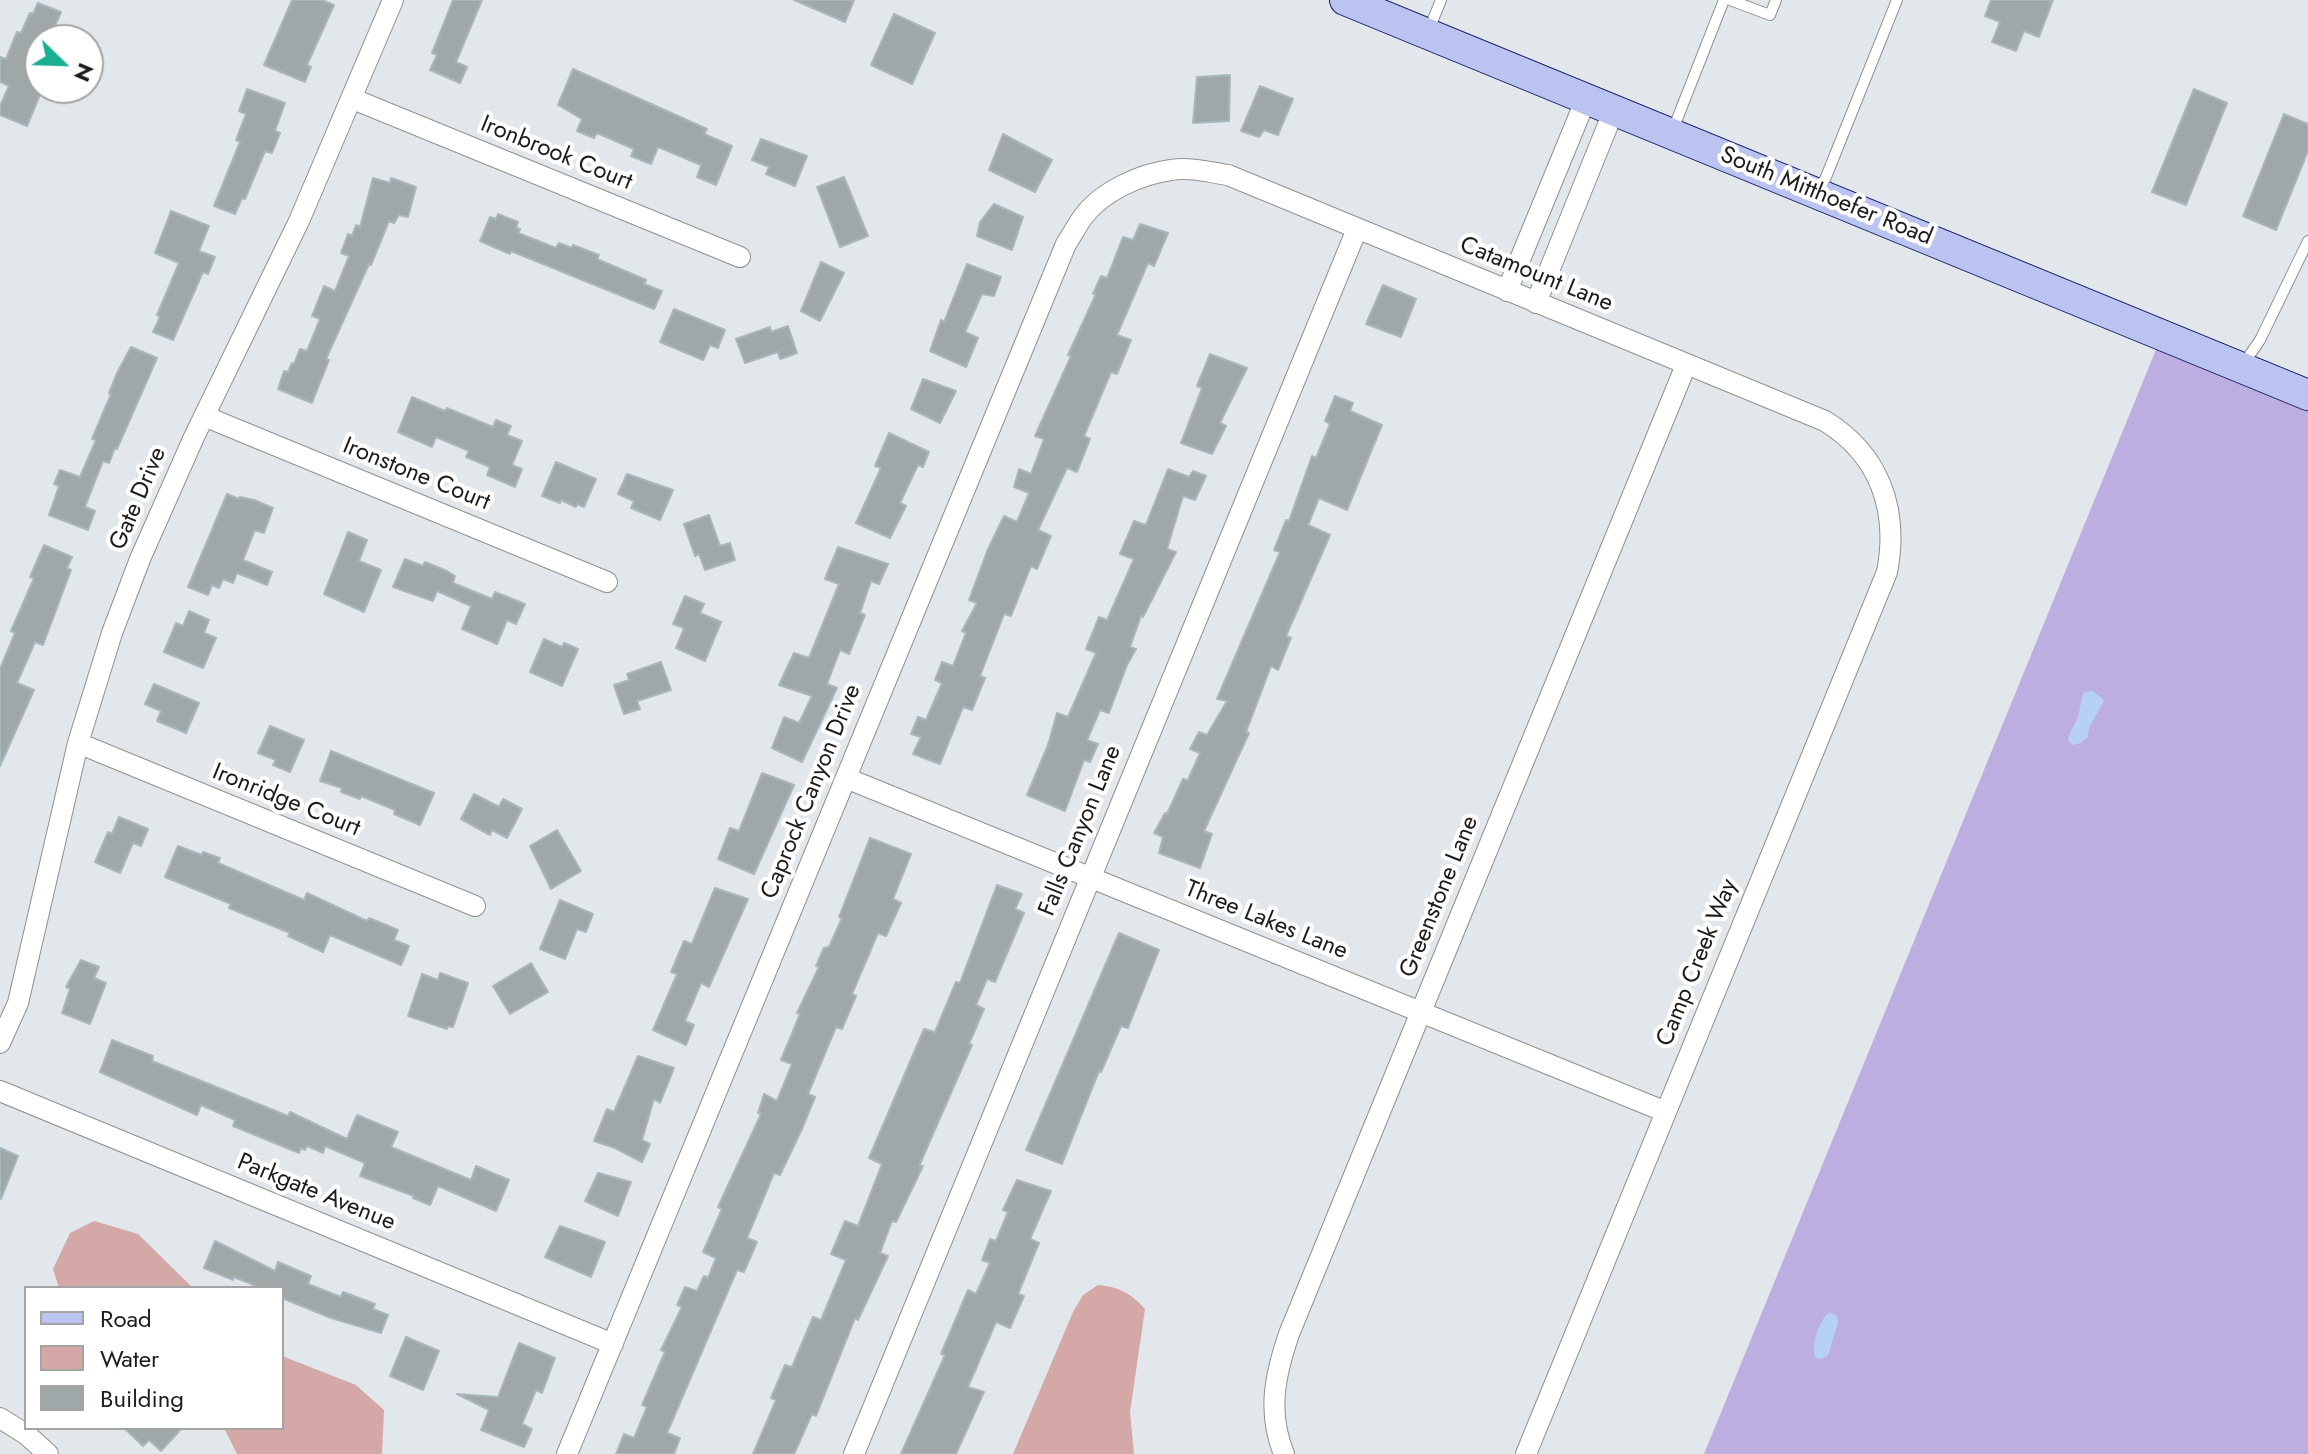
<!DOCTYPE html>
<html>
<head>
<meta charset="utf-8">
<style>
	body { margin:0 }
	#map { position:relative; width:2308px; height:1454px; overflow:hidden; background:#e2e7ec; font-family:Jost,sans-serif }
	canvas { display:block }
	.legend { position:absolute; left:24px; top:1286px; width:260px; height:144px; box-sizing:border-box; background:#fff; border:2px solid #a4a4a4; margin:0; padding:10px 14px; list-style:none; font-size:24px; color:#1c1c1c }
	.legend li { display:flex; align-items:center; gap:16px; height:40px }
	.legend b { width:40px; border:2px solid #a4a4a4 }
	.north { position:absolute; left:24px; top:24px; width:80px; height:80px; box-sizing:border-box; background:#fff; border:2px solid #a4a4a4; border-radius:50%; rotate:113deg; font-size:22px; font-weight:700; line-height:32px; text-align:center; color:#1c1c1c }
	.north::after { content:''; display:block; margin:auto; width:28px; height:36px; background:#18b090; clip-path:polygon(50% 0,100% 100%,50% 72%,0 100%) }
</style>
</head>
<body>
<div id="map">
<canvas width="2308" height="1454"></canvas>
<ul class="legend">
<li><b style="height:10px;background:#bbc4f1"></b>Road</li>
<li><b style="height:22px;background:#d5a8a8"></b>Water</li>
<li><b style="height:22px;background:#9fa7a9"></b>Building</li>
</ul>
<div class="north">N</div>
</div>
<script>
const g = document.querySelector('canvas').getContext('2d');
g.lineJoin = 'round';
function paint(path, color) {
  g.fillStyle = color;
  g.fill(path, 'evenodd');
}
function stroke(path, color, width, dash) {
  g.strokeStyle = color;
  g.lineWidth = width;
  g.lineCap = dash ? 'butt' : 'round';
  g.setLineDash(dash || []);
  g.stroke(path);
}
function label(font, color, halo, rows, align = 'center') {
  g.font = font + ' Jost,sans-serif';
  g.lineWidth = 8;
  g.setLineDash([]);
  g.textBaseline = 'middle';
  g.strokeStyle = halo;
  g.fillStyle = color;
  for (const [text, x, y, turn = 0] of rows) {
    g.save();
    g.translate(x, y);
    g.rotate((+turn || 0) * Math.PI / 180);
    g.textAlign = isNaN(turn) ? turn : align;
    if (halo) g.strokeText(text, 0, 0);
    g.fillText(text, 0, 0);
    g.restore();
  }
}
paint(new Path2D(`
	M2162,335L2308,394V1454H1704Z`), '#bdaee1');
paint(new Path2D(`
	M2093,691L2104,700C2100,713 2088,722 2088,737L2081,743L2073,745L2068,740C2070,729 2077,723 2079,713C2081,705 2080,701 2084,692Z
	M1829,1312L1837,1316L1838,1322L1828,1356L1819,1359L1815,1357C1811,1344 1819,1321 1829,1312Z`), '#b7d0f5');
paint(new Path2D(`
	M94,1221L138,1234L193,1288H59L53,1269L70,1233Z
	M1098,1285C1119,1287 1131,1293 1145,1309L1130,1412L1134,1454H1013L1073,1312L1083,1295Z
	M282,1356L356,1385L384,1410L382,1454H237L224,1428H282Z`), '#d5a8a8');
const building = new Path2D(`
	M292,0H322L334,5L307,65L311,67L305,82L264,65Z
	M453,0H482L456,62L467,67L460,83L430,70L437,55L432,53Z
	M794,0H854L845,22Z
	M1991,0H2053L2039,37L2024,31L2016,51L1992,42L2000,22L1985,16Z
	M38,3L61,12L49,40H40V53L33,70L40,73V95L27,126L0,115V106L9,86L0,82V57L6,59L17,32L21,33L30,13L33,14Z
	M894,14L935,33L912,84L871,65Z
	M573,69L707,129L704,134L732,146L716,185L697,177L701,165L658,147L651,164L631,156L634,149L597,133L594,138L577,131L582,119L558,105Z
	M1230,75L1229,121L1193,123L1197,77Z
	M1260,86L1293,99L1278,135L1264,130L1259,137L1241,131Z
	M247,89L285,103L275,131L280,133L272,153L265,151L245,199L242,198L235,214L214,206L240,142L236,140L246,114L239,111Z
	M2194,89L2227,103L2186,205L2152,192Z
	M2284,114L2308,124V151L2276,230L2243,216Z
	M1003,134L1052,160L1035,192L989,170Z
	M761,139L807,156L795,186L766,174L769,167L752,160Z
	M844,177L868,236L840,247L817,187Z
	M373,178L390,183L391,178L416,187L408,217L399,215L394,223L389,221L371,265L369,264L326,359L329,360L312,403L278,389L284,371L288,372L292,363L294,364L300,349L307,351L320,319L312,316L324,286L335,291L349,256L341,253L348,234L352,236L356,225L360,227Z
	M994,204L1023,217L1012,250L977,236L980,222Z
	M171,211L209,226L199,251L215,257L208,274L203,272L173,340L153,332L160,317L157,315L179,263L155,253Z
	M498,214L518,222L516,228L520,229L518,233L556,248L559,243L572,248L573,245L599,255L597,259L646,280L644,284L662,291L654,309L511,251L510,254L480,241L490,217L496,219Z
	M1140,224L1168,233L1154,266L1148,263L1117,335L1131,340L1117,374L1111,372L1084,436L1090,439L1077,472L1067,468L1038,530L1051,536L1037,569L1031,566L1011,616L1004,614L980,676L985,678L972,710L963,707L940,764L913,754L921,737L911,734L918,717L926,720L942,683L935,680L942,662L953,666L966,633L962,631L977,603L969,600L988,549L1004,516L1017,522L1029,493L1014,487L1019,469L1031,474L1044,439L1035,436L1071,356L1068,355L1096,294H1093L1101,276L1107,278L1123,237L1133,240Z
	M821,262L844,273L820,321L801,311Z
	M967,264L1001,277L994,296L982,294L965,332L978,338L966,367L930,351L941,320L944,322Z
	M1383,285L1416,299L1401,337L1366,324Z
	M674,309L725,330L718,348L710,345L703,360L660,342Z
	M788,326L797,353L780,359L778,352L745,363L736,339L770,327L771,332Z
	M131,347L157,358L117,449L115,448L109,463L103,461L85,507L95,511L88,530L49,515L59,486L54,484L60,470L80,477L96,440L92,439L111,394L109,393L117,373Z
	M1210,354L1247,368L1220,423L1226,426L1212,454L1181,443L1202,388L1197,386Z
	M923,379L956,391L940,423L911,409Z
	M1335,396L1353,403L1350,411L1382,425L1347,510L1319,498L1308,525L1330,535L1286,636L1291,638L1278,670L1271,666L1246,732L1249,733L1204,831L1212,834L1200,868L1159,853L1163,837L1154,833L1165,813L1167,814L1183,779L1188,780L1200,753L1190,749L1199,732L1207,735L1227,701L1217,699L1280,552L1274,550L1286,520L1289,521L1312,456L1316,458L1330,424L1325,421Z
	M412,397L445,411L447,408L493,427L496,420L511,426L507,435L522,441L512,465L522,469L515,487L487,475L490,467L466,457L469,451L436,437L432,447L398,432Z
	M889,433L929,452L923,467L918,465L900,503L906,506L890,538L856,523L881,468L875,466Z
	M556,462L596,479L584,507L577,504L576,507L561,500L560,503L542,496Z
	M1168,469L1189,477L1193,471L1206,476L1195,500L1183,496L1167,549L1176,552L1143,617L1141,616L1130,647L1136,649L1127,665L1109,713L1100,710L1087,740L1098,744L1090,762L1084,760L1065,811L1027,795L1048,745L1057,713L1068,717L1096,653L1086,649L1099,617L1107,620L1134,559L1120,554L1134,521L1146,525Z
	M627,474L673,490L660,520L631,508L634,501L618,494Z
	M227,494L239,499L240,497L254,500L273,508L264,533L255,530L243,560L272,572L267,585L237,573L233,583L223,579L219,588L212,585L208,595L188,587Z
	M709,515L720,546L730,543L735,560L705,570L699,554L695,556L684,524Z
	M348,532L367,540L359,561L381,570L364,612L324,594Z
	M44,545L72,557L67,568L71,570L43,645L35,642L17,683L34,690L0,766V669L15,633L11,631L34,578L30,577Z
	M838,547L888,564L879,584L871,581L860,613L865,615L849,654L840,650L827,684L837,688L802,762L772,748L784,717L799,723L812,696L779,685L794,653L809,658L839,584L825,579Z
	M405,559L423,566L425,562L447,571L455,576L453,583L492,599L495,592L525,604L516,624L507,620L497,644L462,629L471,606L437,591L433,601L393,587Z
	M685,596L704,604L700,613L721,622L705,661L676,648L684,628L673,624Z
	M189,611L209,620L204,633L216,638L203,668L164,652L176,623L183,626Z
	M544,639L562,647L564,643L578,649L562,686L530,672Z
	M661,662L671,690L637,701L640,709L624,714L614,685L629,680L627,674Z
	M154,684L199,703L186,733L157,721L161,711L145,704Z
	M270,726L304,740L290,772L273,765L276,760L258,753Z
	M331,751L434,793L420,825L394,814L395,810L361,796L360,799L341,792L342,788L320,781Z
	M762,773L794,785L754,874L718,859L730,828L739,831Z
	M474,794L499,807L503,799L522,809L507,838L492,830L490,835L461,819Z
	M119,817L148,829L141,846L133,843L120,873L95,862L108,832L112,834Z
	M557,830L581,871L551,889L530,846Z
	M870,838L911,854L893,899L901,903L886,936L878,933L852,994L856,996L842,1029L836,1027L808,1094L815,1097L802,1129L780,1175L774,1173L747,1238L757,1242L744,1272L737,1270L667,1433L680,1438L674,1454H616L624,1434L634,1438L647,1407L642,1405L665,1352L661,1350L682,1307L677,1305L685,1287L697,1291L704,1276L708,1278L716,1258L703,1252L722,1209L718,1207L761,1114L758,1113L764,1094L777,1101L792,1064L781,1060L800,1014L797,1013L819,967L816,966L824,948L829,947L842,918L839,917Z
	M178,846L202,855L203,852L220,858L218,863L304,900L307,893L367,921L369,918L398,930L394,940L409,946L401,965L330,935L323,952L288,936L290,933L229,908L231,904L165,877Z
	M997,885L1022,894L1015,909L1024,913L995,982L987,979L976,1005L984,1009L969,1044L972,1045L919,1166H923L896,1222L892,1221L880,1253L888,1256L858,1320L855,1318L816,1416L812,1414L794,1454H753L776,1400L771,1398L785,1365L792,1367L813,1317L821,1320L846,1260L831,1254L845,1221L858,1226L882,1164L869,1158L924,1029L935,1032L956,982L960,983Z
	M715,888L748,899L709,987L701,983L685,1021L694,1025L686,1045L653,1030L677,974L671,972L684,941L692,944Z
	M560,900L593,914L586,932L577,929L565,959L540,949Z
	M1119,933L1159,950L1128,1028L1121,1026L1101,1072L1099,1071L1062,1164L1026,1150Z
	M81,960L99,967L94,978L106,983L90,1024L62,1013L70,989L66,987Z
	M531,963L548,992L510,1014L493,986Z
	M440,973L468,983L453,1027L448,1026L447,1029L408,1016L422,974L438,980Z
	M112,1040L153,1056L152,1061L288,1116L290,1112L347,1139L357,1115L398,1132L391,1147L471,1180L476,1166L509,1180L496,1211L438,1186L430,1205L413,1198L414,1196L360,1176L365,1163L325,1146L323,1153L307,1146L305,1150L301,1148L299,1153L233,1126L235,1120L201,1105L197,1115L100,1072Z
	M638,1056L674,1068L660,1103L654,1099L642,1140L650,1144L642,1162L615,1148L594,1141L607,1109L614,1112Z
	M0,1148L18,1156L1,1199H0Z
	M598,1173L631,1182L618,1216L585,1201Z
	M1017,1180L1051,1191L1030,1239L1039,1243L1018,1294L1024,1296L1010,1328L996,1322L968,1387L984,1392L956,1454H901L945,1355L941,1354L968,1290L976,1294L990,1263L982,1260L990,1239L996,1241L1008,1212L1003,1210Z
	M560,1226L605,1242L591,1277L545,1257Z
	M215,1241L275,1271L278,1262L311,1276L308,1284L341,1297L343,1292L375,1304L373,1309L388,1315L381,1333L331,1318L282,1298V1288H261L234,1277L233,1280L204,1268Z
	M406,1337L439,1351L423,1390L390,1376Z
	M519,1343L555,1358L542,1393L536,1390L522,1424L532,1429L524,1447L481,1430L489,1410L457,1394L498,1397Z
	M124,1428H182L161,1451L149,1440L143,1446Z`);
paint(building, '#9fa7a9');
stroke(building, '#a7b7bb', 2);
const lane = new Path2D(`
	M1730,0L1770,15L1776,0
	M1428,32L1441,0
	M1672,132L1724,0
	M1820,192L1897,0
	M2242,366L2260,340L2308,241`);
const street = new Path2D(`
	M353,99L740,257
	M1507,291L1586,99
	M1536,303L1614,110
	M204,416L607,582
	M78,743L475,906
	M846,778L1666,1112
	M0,1043L18,1003L78,743L112,633L140,559L194,437L299,221L393,0
	M0,1091L613,1344
	M0,1418L27,1435L48,1454
	M567,1454L1066,244C1072,235 1077,225 1083,217C1102,191 1141,174 1171,170C1190,167 1209,172 1228,175L1825,421C1880,455 1899,510 1887,572L1526,1454
	M854,1454L1357,229
	M1284,1454C1267,1412 1275,1375 1289,1334L1686,365`);
const secondary = new Path2D(`
	M1345,0L2308,395`);
stroke(lane, '#909090', 12);
stroke(street, '#909090', 22);
stroke(secondary, '#111964', 32);
stroke(lane, '#fff', 10);
stroke(street, '#fff', 20);
stroke(secondary, '#bbc4f1', 30);
label('24px', '#1c1c1c', '#fff', [
	["Ironbrook Court",556,154,22],
	["South Mitthoefer Road",1826,197,22],
	["Catamount Lane",1536,275,22],
	["Ironstone Court",416,475,22],
	["Gate Drive",139,499,-67],
	["Caprock Canyon Drive",812,792,-68],
	["Ironridge Court",286,801,22],
	["Falls Canyon Lane",1081,831,-68],
	["Greenstone Lane",1440,897,-68],
	["Three Lakes Lane",1266,921,22],
	["Camp Creek Way",1698,963,-68],
	["Parkgate Avenue",316,1193,22]
]);
</script>
</body>
</html>
